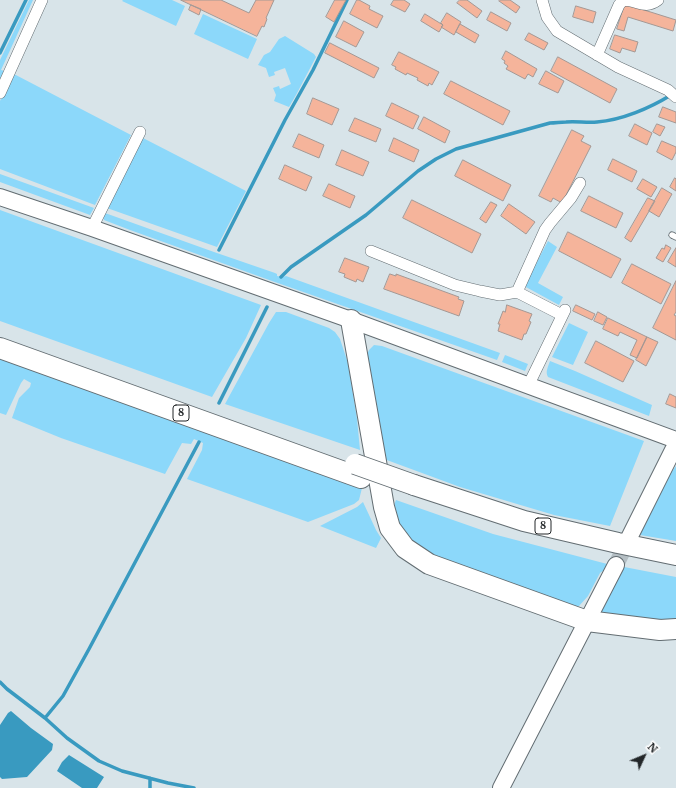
<!DOCTYPE html>
<html>
<head>
<meta charset="utf-8">
<style>
	body { margin:0 }
	#map { position:relative; width:676px; height:788px; overflow:hidden; background:#d8e4e9; font-family:Merriweather,serif }
	canvas { display:block }
	.north { position:absolute; left:624px; top:736px; width:40px; height:40px; -webkit-text-stroke:3px #fff; paint-order:stroke; rotate:46deg; font-size:11px; font-weight:700; line-height:16px; text-align:center; color:#232729 }
	.north::after { content:''; display:block; margin:auto; width:14px; height:18px; background:#232729; clip-path:polygon(50% 0,100% 100%,50% 72%,0 100%) }
</style>
</head>
<body>
<div id="map">
<canvas width="676" height="788"></canvas>
<div class="north">N</div>
</div>
<script>
const g = document.querySelector('canvas').getContext('2d');
g.lineJoin = 'round';
function paint(path, color) {
  g.fillStyle = color;
  g.fill(path, 'evenodd');
}
function stroke(path, color, width, dash) {
  g.strokeStyle = color;
  g.lineWidth = width;
  g.lineCap = dash ? 'butt' : 'round';
  g.setLineDash(dash || []);
  g.stroke(path);
}
function label(font, color, halo, rows, align = 'center') {
  g.font = font + ' Merriweather,serif';
  g.lineWidth = 4;
  g.setLineDash([]);
  g.textBaseline = 'middle';
  g.strokeStyle = halo;
  g.fillStyle = color;
  for (const [text, x, y, turn = 0] of rows) {
    g.save();
    g.translate(x, y);
    g.rotate((+turn || 0) * Math.PI / 180);
    g.textAlign = isNaN(turn) ? turn : align;
    if (halo) g.strokeText(text, 0, 0);
    g.fillText(text, 0, 0);
    g.restore();
  }
}
paint(new Path2D(`
	M29,0H33L1,70L4,71L0,79V60Z
	M123,0H172L185,6L176,26L122,1Z
	M203,14L257,39L248,59L194,34Z
	M285,36L314,54L316,57L296,95L289,107L274,101L276,95L273,88L279,86L280,89L291,84L285,68L274,72L275,75L269,77L266,68L258,65L264,55L270,52L279,39Z
	M12,73L131,135L95,205L0,169V101Z
	M143,138L246,191L217,247L107,208Z
	M0,174L94,208L90,215L0,182Z
	M0,210L261,305L246,338L212,397L0,321Z
	M105,213L214,252L275,273L277,274V276L283,277L286,276L500,353L497,360L272,281L130,230L104,220L103,217Z
	M548,241L557,247L538,283L563,297L559,305L524,286Z
	M276,312H286L329,328L335,332L340,339L348,363L357,419L360,450L225,404L269,323Z
	M569,323L588,332L573,365L552,357Z
	M374,345L382,346L644,441L610,526L554,515L460,487L384,459L365,359L369,350Z
	M505,355L528,364L525,371L502,362Z
	M0,358L362,488L359,500L354,504L308,522L187,479L202,450L203,443L194,439L191,444L182,443L165,474L61,438L12,418L19,398L30,387L31,383L24,379L21,383L6,415L0,413Z
	M550,361L575,371L652,405L649,416L548,377C545,372 548,367 550,361Z
	M676,466V541L640,535L669,475Z
	M396,500L493,534L611,565L600,573L588,596L579,606H574L422,551L407,539L392,510Z
	M363,502L376,530L381,538L376,548L320,526L357,507Z
	M619,566L676,577V621L665,622L599,614Z`), '#8cd8fa');
paint(new Path2D(`
	M11,711L31,728L53,744L52,750L27,777L2,779L0,777V725L8,713Z
	M69,755L104,777L97,788H82L57,771L62,762Z`), '#399ac0');
stroke(new Path2D(`
	M0,53L26,0
	M219,250L285,120L313,70L347,0
	M281,277L291,267L366,215L418,171L436,159L456,149L550,123C555,123 561,122 566,122C576,121 587,123 597,122C622,120 650,108 671,95
	M219,403L267,307
	M0,682L7,689L45,718L67,738L99,761L122,771L168,783L194,788
	M45,718L63,696L89,649L199,442
	M150,788V778`), '#399ac0', 3.5);
const building = new Path2D(`
	M181,0H221L249,13L256,0H274L266,18L267,19L264,27L262,26L257,36Z
	M335,0H346L334,22L326,17Z
	M357,0H359L370,6L369,9L383,16L377,28L350,14Z
	M394,0H404L410,4L405,12L391,5Z
	M460,0H467L482,11L477,18L457,3Z
	M500,0H510L520,7L516,13L499,1Z
	M625,4L676,20L673,31L628,17L624,31L617,29Z
	M191,5L201,9L199,15L189,10Z
	M576,6L596,12L593,23L573,17Z
	M491,12L511,23L507,31L487,20Z
	M447,13L461,22L454,35L441,27L443,25L441,23Z
	M425,14L443,25L439,32L421,21Z
	M344,21L364,32L356,47L336,37Z
	M460,24L479,35L475,43L456,32Z
	M529,33L548,43L544,50L525,40Z
	M615,35L638,42L635,52L622,48L620,53L610,49Z
	M330,43L379,68L374,78L325,53Z
	M506,51L537,69L533,77L528,74L525,79L506,69L508,66L504,63L505,61L502,59Z
	M399,52L439,72L432,85L429,83L428,86L417,80L418,78L407,73L406,75L395,69L396,67L392,65Z
	M558,57L617,89L610,103L551,71Z
	M546,71L564,81L558,93L539,84Z
	M451,81L510,111L503,125L444,94Z
	M313,98L339,109L332,125L307,114Z
	M392,103L419,116L413,129L386,116Z
	M663,107L676,112V123L659,117Z
	M424,117L450,131L445,143L418,129Z
	M355,118L381,129L376,142L349,131Z
	M635,124L652,133L647,145L629,136Z
	M657,124L665,127L660,136L653,132Z
	M572,130L584,136L581,141L591,146L562,203L553,198L551,202L539,196Z
	M299,134L324,145L319,158L293,147Z
	M394,138L419,150L414,162L389,151Z
	M662,141L676,147V152L672,160L657,152Z
	M342,150L369,162L363,176L336,165Z
	M613,159L637,171L632,182L608,170Z
	M463,160L511,185L503,201L455,176Z
	M285,165L312,177L306,191L279,179Z
	M675,178L676,179V191L670,187Z
	M643,179L657,187L651,197L637,189Z
	M329,184L355,196L350,208L323,196Z
	M662,188L672,194L659,217L649,211Z
	M589,196L623,213L616,228L581,211Z
	M648,198L655,201L631,242L625,238Z
	M412,200L481,234L472,253L403,218Z
	M491,202L497,205L486,223L480,219Z
	M509,204L535,222L526,234L501,216Z
	M568,232L621,259L611,278L559,251Z
	M666,245L671,248L663,262L656,258L662,248L664,249Z
	M676,248V267L668,262Z
	M345,258L369,267L363,282L357,279L356,282L344,277L345,274L339,272Z
	M632,264L671,284L661,304L622,283Z
	M390,274L396,276V274L459,297L458,299L464,301L459,316L384,289Z
	M676,281V312L674,315L676,316V340L653,328Z
	M507,305L532,314L529,321L531,322L526,334H524L522,340L498,331L500,324H498L503,311L505,312Z
	M576,305L595,314L592,320L573,311Z
	M598,312L607,317L603,325L594,321Z
	M608,318L647,337L637,358L630,355L637,340L620,332L618,336L603,329Z
	M647,337L658,342L646,366L636,360Z
	M596,341L634,361L623,382L585,363Z
	M670,394L676,397V408L666,404Z`);
paint(building, '#f5b49b');
stroke(building, '#a49894', 1);
stroke(new Path2D(`
	M616,565L629,538`), '#b4bec3', 16, [16, 8]);
const lane = new Path2D(`
	M672,235L676,237`);
const street = new Path2D(`
	M542,0L547,17L557,31L618,67L668,90L676,97
	M597,55L619,5L623,0C637,0 645,10 658,0
	M0,93L42,0
	M92,228L140,132
	M371,251L455,285L480,291L500,295L517,292L562,315
	M517,292L545,230L550,223L571,198L580,183
	M528,386L565,310`);
const secondary = new Path2D(`
	M0,197L92,228L351,320L676,440
	M629,538L676,444
	M501,788L616,565`);
const highway = new Path2D(`
	M351,320L384,507L390,528L405,548L429,564L587,621L660,630L676,629
	M0,348L361,478
	M414,485L524,521L618,543L676,555`);
stroke(lane, '#636d72', 7);
stroke(street, '#636d72', 12);
stroke(secondary, '#636d72', 18);
stroke(highway, '#636d72', 22);
stroke(lane, '#fff', 5.5);
stroke(street, '#fff', 11);
stroke(secondary, '#fff', 16);
stroke(highway, '#fff', 20);
const highwayBridge = new Path2D(`
	M355,464L414,485`);
stroke(highwayBridge, '#636d72', 22, []);
stroke(highwayBridge, '#fff', 20);
for (const [x, y, w] of [
	[181,413,16],
	[543,526,16]
]) {
  const box = new Path2D();
  box.roundRect(x - w / 2, y - 8, w, 16, 3);
  g.fillStyle = '#fff';
  g.fill(box);
  stroke(box, '#232729', 1);
}
label('bold 10px', '#232729', null, [
	["8",181,413],
	["8",543,526]
]);
</script>
</body>
</html>
